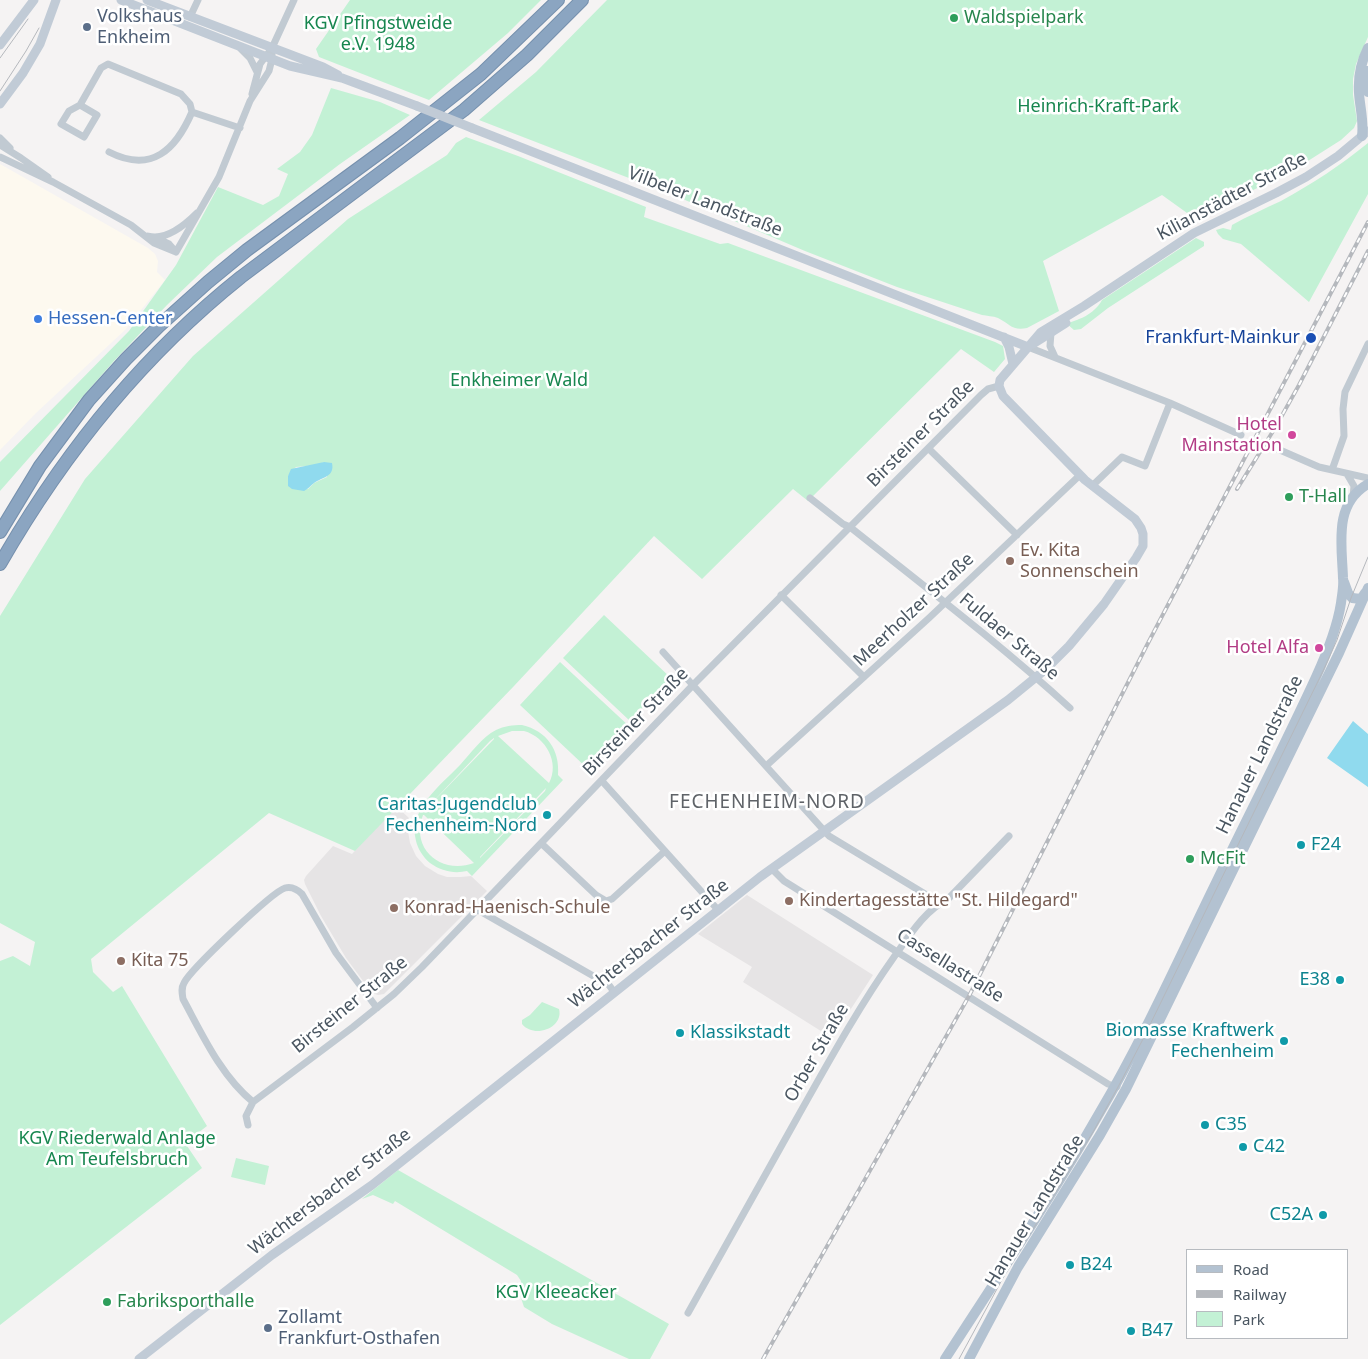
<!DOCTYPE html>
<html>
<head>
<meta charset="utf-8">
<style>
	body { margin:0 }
	#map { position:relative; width:1368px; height:1359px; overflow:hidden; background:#f5f3f3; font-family:"Noto Sans",sans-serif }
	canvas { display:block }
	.legend { position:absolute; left:1186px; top:1249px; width:162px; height:90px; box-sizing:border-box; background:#fff; border:1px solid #b7bbc0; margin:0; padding:6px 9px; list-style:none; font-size:15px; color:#4a5661 }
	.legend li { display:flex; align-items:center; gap:10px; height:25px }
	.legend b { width:25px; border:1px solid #b7bbc0 }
</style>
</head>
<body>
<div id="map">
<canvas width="1368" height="1359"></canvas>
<ul class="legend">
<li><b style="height:6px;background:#b3c2d1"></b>Road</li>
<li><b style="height:6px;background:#b5b8bd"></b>Railway</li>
<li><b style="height:14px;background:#c3f1d5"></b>Park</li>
</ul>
</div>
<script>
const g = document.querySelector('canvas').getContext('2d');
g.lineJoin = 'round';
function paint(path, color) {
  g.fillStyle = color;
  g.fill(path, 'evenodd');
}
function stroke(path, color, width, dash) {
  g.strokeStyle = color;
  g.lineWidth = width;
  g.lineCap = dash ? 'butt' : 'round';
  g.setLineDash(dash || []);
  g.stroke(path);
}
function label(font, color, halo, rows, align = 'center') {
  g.font = font + ' "Noto Sans",sans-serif';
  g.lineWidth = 5;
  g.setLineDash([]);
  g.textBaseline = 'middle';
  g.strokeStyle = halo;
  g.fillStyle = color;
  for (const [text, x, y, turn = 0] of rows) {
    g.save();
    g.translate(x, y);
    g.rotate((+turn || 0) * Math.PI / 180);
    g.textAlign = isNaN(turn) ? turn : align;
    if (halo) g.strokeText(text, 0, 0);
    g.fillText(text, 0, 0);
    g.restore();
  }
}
paint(new Path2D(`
	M0,164L148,248L155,254L158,261L157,272L165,280L125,330L36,413L0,450Z`), '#fdf9ef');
paint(new Path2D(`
	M396,806L409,818L408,831L410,843L416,856L425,866L438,874L447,877H461L471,876L487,891L384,994L378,995L372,993L346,958L321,916L305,884L304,880L306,876L333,846L352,854Z
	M747,895L873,975L832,1038L743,982L752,967L698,934Z`), '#e6e4e5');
paint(new Path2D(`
	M350,0H541L508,33L429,100L319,57L316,49Z
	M607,0H1368V37L1356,64L1353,79V95L1357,121L1354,128L1341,140L1289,173L1287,172L1294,160L1287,154L1280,167L1277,178L1198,218H1194L1162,195L1043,261L1059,311L1027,328C1012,331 1010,324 998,318C993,316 987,316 982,315L897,287L805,251L678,197L479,120L536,72Z
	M331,88L380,102L410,115L340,164L217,257L167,305L114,361L0,491V462L129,331L176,265L218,187L263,205L279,196L288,174L277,169L300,152L312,135Z
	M466,137L518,156L646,207L644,217L720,244L728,243L995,342L1003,346L1005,359L994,372L961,349L808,501L793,489L702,579L654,536L514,686L355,851L269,813L91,959L93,972L113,992L122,986L207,1126L185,1143L202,1168L0,1325V961L13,956L30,966L35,942L0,923V616L85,479L193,356L348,219L447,155L456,143ZM324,462L327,477L314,483L308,489L288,476L296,467L318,465Z
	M1368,143V194L1309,302L1241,244L1223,239L1218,234L1216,230L1223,228L1231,230L1232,225C1248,216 1264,209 1281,201C1312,184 1341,165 1368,143Z
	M1196,238L1204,242V246L1108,308L1081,329L1074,330L1067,324C1072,321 1075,321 1079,319C1088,316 1098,308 1102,300Z
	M604,615L671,678L630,721L563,658Z
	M560,662L630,727L589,770L520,705Z
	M522,725C547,731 560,750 558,775L563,780L472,876L467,871C454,874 441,871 430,863C423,857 418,849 416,841C408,809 441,785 460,765C471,753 482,737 496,730C504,726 513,725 522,725ZM512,731C516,731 521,731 524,731C546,737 560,763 549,783L498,736ZM494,738V739L427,808L490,741ZM546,788L545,791L480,858V857ZM423,815H424L474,863C441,875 410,849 423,815Z
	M542,1002L559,1009C564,1028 534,1039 522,1024V1020L530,1015Z
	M236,1158L269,1166L265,1185L231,1177Z
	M398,1170L669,1324L650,1359H629L552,1324L524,1307L520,1295L521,1281L517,1275L395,1201L393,1204L373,1195L362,1199Z`), '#c3f1d5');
paint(new Path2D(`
	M324,462L332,463C335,477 322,477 314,483C310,486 308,489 304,491L292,489L288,486V476L291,469Z
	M1353,721L1368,734V787L1327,758Z`), '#90daee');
const highway = new Path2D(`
	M0,532L40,466L89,400L126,359L159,326L208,282L247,250L400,138L481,74L558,0
	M0,564C63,454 142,356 241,277L464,110L527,55L582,0`);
stroke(highway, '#7690ad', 14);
stroke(new Path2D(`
	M190,17L198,0
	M241,49L250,58L257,72
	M252,94L260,64L272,48L294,0
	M80,105L97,115L84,137L61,124L69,111L80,105L101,68L108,64L181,94L190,104L192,112L240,128
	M0,138L10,148
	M0,145L21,158L48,177
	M109,152C152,174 176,149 192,112
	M0,157L53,182L131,225L154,243L176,252
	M148,236C166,241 185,225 197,213
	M156,238L169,244L176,252
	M176,252L219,177L250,101L269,71L272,59V48
	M1051,333L1050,346L1055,357
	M1028,347L1170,403L1241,435
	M1273,447L1319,467L1368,478
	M929,449L1017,535
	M1332,470L1344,436L1343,409L1345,392L1368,344
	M1347,474L1354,486L1353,497
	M1092,486L1122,457L1145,466L1170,403
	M810,498L843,524L850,527C924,586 1000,644 1070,708
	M781,595L864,677
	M663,652L829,836L940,903
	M766,766L929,618L1080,475
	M602,781L719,911
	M542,844L596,895L606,901L612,899L665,851
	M772,869L784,881L1108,1084L1117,1087
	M478,910L609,985L614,992
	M253,1102C221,1076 202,1034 183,999C182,993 181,988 184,983C190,970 272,892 285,888C292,886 297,889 302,894L336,953L377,1008
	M248,1125L246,1116L253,1102L353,1027L394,994L422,967L693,685L981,395L988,389L999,386
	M688,1313C724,1248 761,1183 797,1118C828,1063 858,1008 894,957C909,936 925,910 948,899L1009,836`), '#c1cad2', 7);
stroke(new Path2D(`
	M121,0L290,66L342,78L417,106
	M147,0L323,67L338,75
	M0,45L34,0
	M0,104L23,73L40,44L56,0
	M472,128L1028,347
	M1004,337L1009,347L1013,364
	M1033,344L1066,323
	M139,1359L272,1255L372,1185L760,877L1008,700L1046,669L1069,646L1104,604L1136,558L1143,546V534L1141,528L1135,519L1085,480L1003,396L999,386L1000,380L1041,332L1084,306L1194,233L1276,193L1306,177L1338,156L1368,131`), '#c1cbd6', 9);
stroke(new Path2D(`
	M1367,71L1366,83L1368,92
	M1362,136C1364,121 1360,108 1359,93C1358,78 1361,62 1368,48
	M1344,582L1348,593L1352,598L1361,599L1365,593
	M945,1359C998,1277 1052,1196 1100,1112C1142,1041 1176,965 1212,891C1246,820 1283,749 1316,677C1327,653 1337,629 1341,603C1342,595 1344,586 1343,578C1342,545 1333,504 1368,484
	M969,1359L1018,1267L1100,1135L1126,1089L1339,653L1368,588`), '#b3c2d1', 10);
stroke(highway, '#8ba5c1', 12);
stroke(new Path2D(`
	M0,58L28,19
	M0,91L26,51L39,28
	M959,1359L1004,1276L1093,1132L1118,1087L1142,1041L1323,671L1337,640L1351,598L1368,557`), '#b5b8bd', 1);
const rail = new Path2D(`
	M1237,489L1275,428L1299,385L1368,251
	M763,1359L969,996L1147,645L1368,222`);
stroke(rail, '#b5b8bd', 4);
stroke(rail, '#fff', 2, [5.5]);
stroke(new Path2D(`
	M417,106L472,128`), '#c1cbd6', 9);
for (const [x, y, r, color] of [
	[954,18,5,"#2e9e5b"],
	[87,27,5,"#5c6f8a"],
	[38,319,5,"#3f7fe0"],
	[1311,338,6,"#1a4fb4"],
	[1292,435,5,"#d1479c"],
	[1289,497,5,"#2e9e5b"],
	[1010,561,5,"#8d6e63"],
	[1319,648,5,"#d1479c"],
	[547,815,5,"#0f9aa8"],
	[1301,845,5,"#0f9aa8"],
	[1190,859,5,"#2e9e5b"],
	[789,901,5,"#8d6e63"],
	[394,908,5,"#8d6e63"],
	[121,961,5,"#8d6e63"],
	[1340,980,5,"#0f9aa8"],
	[680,1033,5,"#0f9aa8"],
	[1284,1041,5,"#0f9aa8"],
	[1205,1125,5,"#0f9aa8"],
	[1243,1147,5,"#0f9aa8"],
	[1323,1215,5,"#0f9aa8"],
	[1070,1265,5,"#0f9aa8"],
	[107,1302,5,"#2e9e5b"],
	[268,1328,5,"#5c6f8a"],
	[1131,1331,5,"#0f9aa8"]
]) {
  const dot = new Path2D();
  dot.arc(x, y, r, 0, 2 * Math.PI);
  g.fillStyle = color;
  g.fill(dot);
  stroke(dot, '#fff', 2);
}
label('18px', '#4e5e75', '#fff', [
	["Volkshaus",97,17],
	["Enkheim",97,38],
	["Zollamt",278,1318],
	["Frankfurt-Osthafen",278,1339]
], 'left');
label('18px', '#27864d', '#fff', [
	["Waldspielpark",964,18],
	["T-Hall",1299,497],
	["McFit",1200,859],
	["Fabriksporthalle",117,1302]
], 'left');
label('18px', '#17864f', '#fff', [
	["KGV Pfingstweide",378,24],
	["e.V. 1948",378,45],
	["Heinrich-Kraft-Park",1098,107],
	["Enkheimer Wald",519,381],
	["KGV Riederwald Anlage",117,1139],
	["Am Teufelsbruch",117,1160],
	["KGV Kleeacker",556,1293]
]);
label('18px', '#4a5661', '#fff', [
	["Kilianstädter Straße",1232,197,-28],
	["Vilbeler Landstraße",705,202,21],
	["Birsteiner Straße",921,434,-45],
	["Meerholzer Straße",914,610,-43],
	["Fuldaer Straße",1009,637,40],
	["Birsteiner Straße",636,722,-46],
	["Hanauer Landstraße",1260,755,-64],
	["Wächtersbacher Straße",649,944,-38],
	["Cassellastraße",950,966,32],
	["Birsteiner Straße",350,1005,-39],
	["Orber Straße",817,1053,-60],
	["Wächtersbacher Straße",330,1192,-37],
	["Hanauer Landstraße",1035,1211,-59]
]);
label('18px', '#366cbe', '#fff', [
	["Hessen-Center",48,319]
], 'left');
label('18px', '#164399', '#fff', [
	["Frankfurt-Mainkur",1300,338]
], 'right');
label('18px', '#b23c85', '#fff', [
	["Hotel",1282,425],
	["Mainstation",1282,446],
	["Hotel Alfa",1309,648]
], 'right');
label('18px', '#785e54', '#fff', [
	["Ev. Kita",1020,551],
	["Sonnenschein",1020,572],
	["Kindertagesstätte \"St. Hildegard\"",799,901],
	["Konrad-Haenisch-Schule",404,908],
	["Kita 75",131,961]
], 'left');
label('18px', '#0d838f', '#fff', [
	["Caritas-Jugendclub",537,805,"right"],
	["Fechenheim-Nord",537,826,"right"],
	["F24",1311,845],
	["E38",1330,980,"right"],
	["Biomasse Kraftwerk",1274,1031,"right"],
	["Fechenheim",1274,1052,"right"],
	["Klassikstadt",690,1033],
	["C35",1215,1125],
	["C42",1253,1147],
	["C52A",1313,1215,"right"],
	["B24",1080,1265],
	["B47",1141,1331]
], 'left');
g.letterSpacing = '1px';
label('19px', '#5f6368', '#fff', [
	["FECHENHEIM-NORD",767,803]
]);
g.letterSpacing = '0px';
</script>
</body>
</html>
